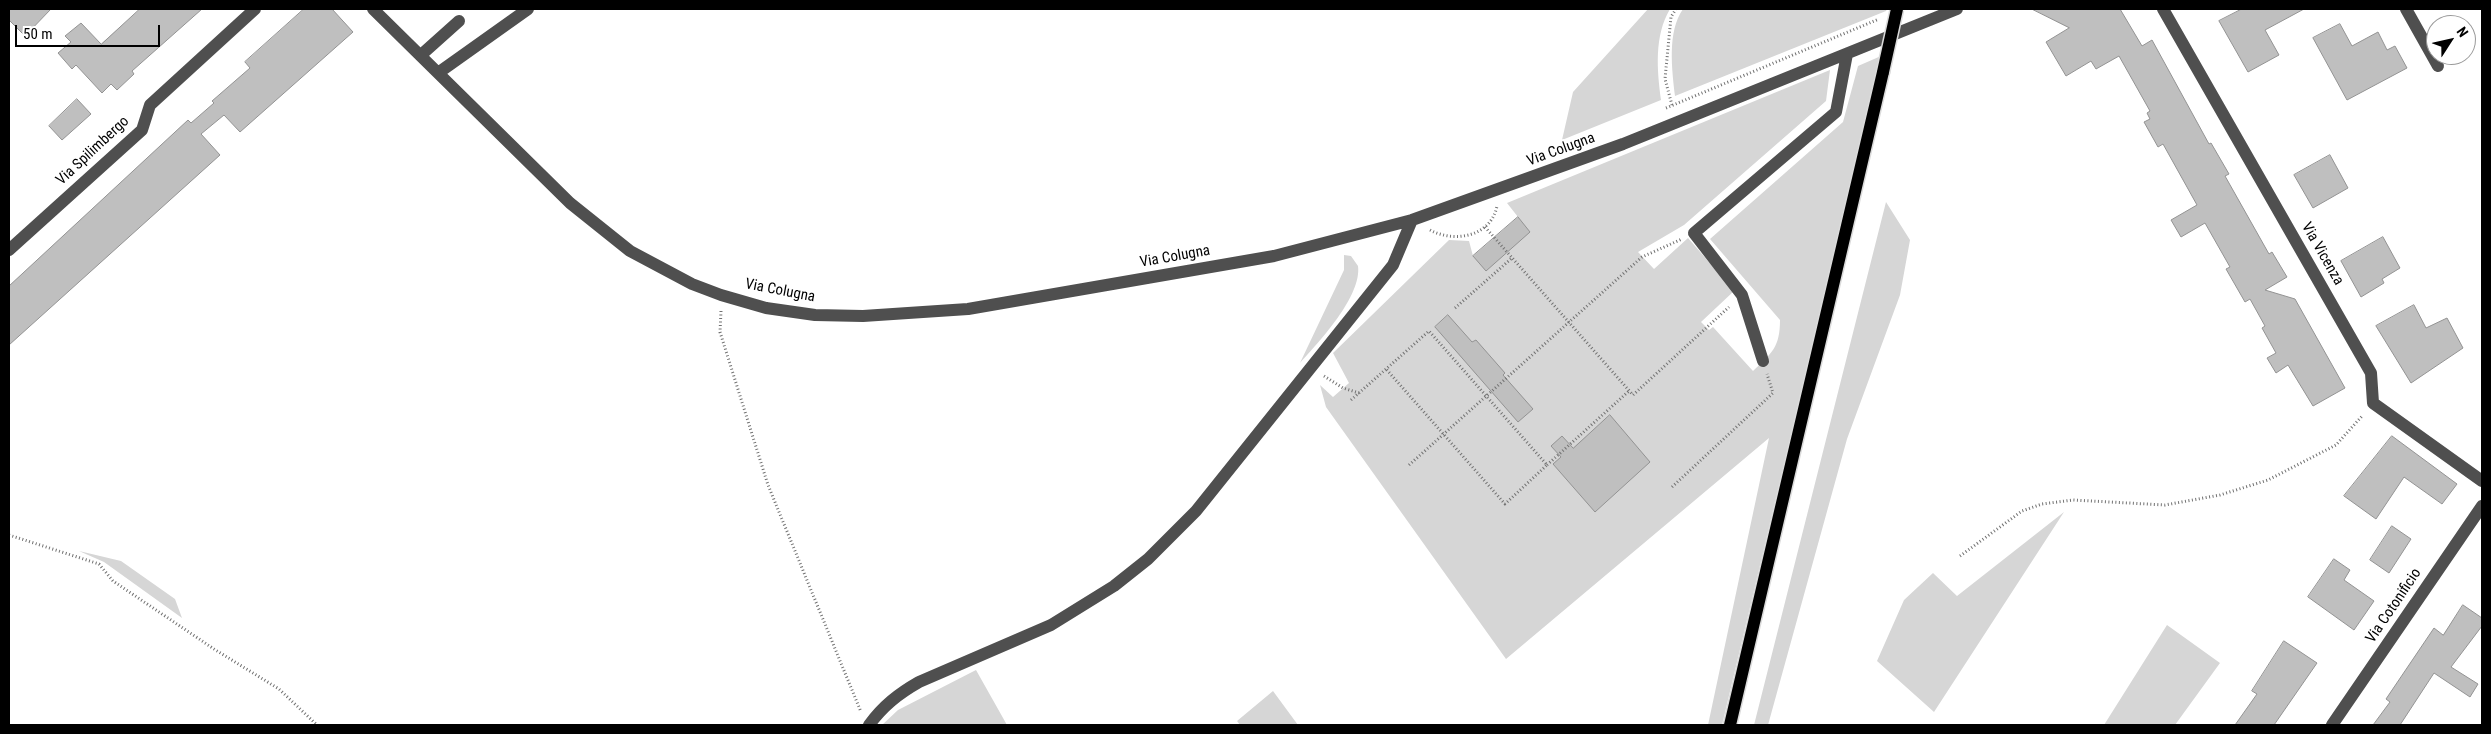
<!DOCTYPE html>
<html>
<head>
<meta charset="utf-8">
<style>
	body { margin:0 }
	#map { position:relative; width:2491px; height:734px; overflow:hidden; background:#fff; font-family:"Roboto Condensed",sans-serif }
	canvas { display:block }
	.frame { position:absolute; inset:0; border:10px solid #000; pointer-events:none }
	.north { position:absolute; left:2426px; top:15px; width:50px; height:50px; box-sizing:border-box; background:#fff; border:1px solid #999; border-radius:50%; rotate:55deg; font-size:14px; font-weight:700; line-height:20px; text-align:center; color:#000 }
	.north::after { content:''; display:block; margin:auto; width:18px; height:22px; background:#000; clip-path:polygon(50% 0,100% 100%,50% 72%,0 100%) }
	.scale { position:absolute; left:15px; top:25px; width:145px; height:22px; box-sizing:border-box; border:2px solid #000; border-top:0; padding-left:6px; font-size:15px; line-height:18px; white-space:nowrap; color:#000; -webkit-text-stroke:4px #fff; paint-order:stroke }
</style>
</head>
<body>
<div id="map">
<canvas width="2491" height="734"></canvas>
<div class="frame"></div>
<div class="north">N</div>
<div class="scale">50 m</div>
</div>
<script>
const g = document.querySelector('canvas').getContext('2d');
g.lineJoin = 'round';
function paint(path, color) {
  g.fillStyle = color;
  g.fill(path, 'evenodd');
}
function stroke(path, color, width, dash) {
  g.strokeStyle = color;
  g.lineWidth = width;
  g.lineCap = dash ? 'butt' : 'round';
  g.setLineDash(dash || []);
  g.stroke(path);
}
function label(font, color, halo, rows, align = 'center') {
  g.font = font + ' "Roboto Condensed",sans-serif';
  g.lineWidth = 4;
  g.setLineDash([]);
  g.textBaseline = 'middle';
  g.strokeStyle = halo;
  g.fillStyle = color;
  for (const [text, x, y, turn = 0] of rows) {
    g.save();
    g.translate(x, y);
    g.rotate((+turn || 0) * Math.PI / 180);
    g.textAlign = isNaN(turn) ? turn : align;
    if (halo) g.strokeText(text, 0, 0);
    g.fillText(text, 0, 0);
    g.restore();
  }
}
paint(new Path2D(`
	M1648,9H1670C1654,36 1657,70 1661,100L1562,140L1573,92Z
	M1683,9H1887L1886,11L1675,96C1672,69 1667,32 1683,9Z
	M1881,56L1722,725H1708L1769,438L1506,659L1326,407L1320,385L1333,397L1349,383L1333,353L1449,240L1469,241L1473,256L1505,231L1504,229L1518,217L1507,203L1830,70L1826,101L1684,225L1638,252L1654,269L1688,238L1734,291L1701,322L1709,330L1713,327L1753,371C1772,353 1780,347 1780,320L1710,239L1843,122L1858,66Z
	M1886,202L1910,240L1900,295L1847,439L1768,725H1754Z
	M1344,255L1351,256L1358,266C1362,296 1319,342 1300,363L1344,270Z
	M2064,512L1934,712L1877,661L1904,600L1933,573L1957,596Z
	M79,551L121,561L175,599L182,618L104,562Z
	M2167,625L2220,663L2175,725H2104Z
	M976,670L1007,725H882L898,710Z
	M1273,691L1298,725H1240L1237,721Z`), '#d6d6d6');
const building = new Path2D(`
	M9,9H51L25,36L9,20Z
	M140,9H202L132,71L134,74L117,90L111,84L102,93L76,65L72,69L58,53L71,42L65,36L81,23L101,44Z
	M304,9H332L353,32L240,132L224,115L201,134L220,155L9,345V286L188,120L191,123L214,103L212,101L250,68L245,62Z
	M2032,9H2120L2142,46L2152,40L2209,144L2211,143L2229,174L2225,176L2269,254L2272,252L2287,277L2265,290L2295,299L2345,388L2313,406L2288,365L2276,373L2267,358L2276,353L2262,328L2265,326L2250,299L2245,302L2226,269L2230,267L2205,223L2181,237L2171,220L2197,205L2163,144L2158,147L2144,122L2150,119L2147,113L2150,111L2119,56L2096,69L2091,61L2066,76L2046,42L2069,28Z
	M2242,9H2304L2265,30L2279,55L2248,72L2219,21Z
	M2340,24L2352,46L2378,32L2387,50L2395,46L2407,68L2347,100L2313,38Z
	M77,99L91,114L62,140L49,126Z
	M2330,155L2348,188L2313,208L2294,175Z
	M1518,217L1530,232L1486,271L1473,256Z
	M2383,237L2400,268L2382,279L2384,283L2361,297L2341,261Z
	M2414,305L2426,328L2447,318L2463,348L2411,383L2376,326Z
	M1448,315L1472,342L1476,340L1505,373L1503,375L1533,409L1518,422L1435,327Z
	M1610,415L1650,462L1595,512L1553,464L1561,457L1551,446L1562,436L1573,448Z
	M2392,436L2457,484L2442,504L2404,477L2376,519L2344,496Z
	M2392,526L2411,539L2389,573L2370,560Z
	M2334,559L2350,570L2344,580L2374,601L2354,630L2308,597Z
	M2463,605L2482,618V626L2451,667L2478,684L2470,697L2434,673L2400,725H2373L2390,702L2386,699L2434,628L2443,635Z
	M2284,641L2317,663L2274,725H2235L2257,694L2252,691Z`);
paint(building, '#bfbfbf');
stroke(building, '#939393', 1);
const major = new Path2D(`
	M1730,725L1883,72`);
stroke(major, '#dbdbdb', 15);
stroke(new Path2D(`
	M1672,105L1665,79L1671,17L1676,9
	M1666,108L1879,19
	M1485,227L1633,395L1729,307
	M1430,230C1454,243 1491,237 1497,206
	M1455,308L1512,258
	M721,311L720,332L768,485L861,712
	M1324,376L1343,388L1359,393
	M1351,400L1429,331L1547,465L1505,504L1386,369
	M1409,465L1642,257L1682,239
	M1547,465L1629,391
	M1672,487L1773,393L1767,374
	M9,535L99,564L113,581L214,649L279,689L317,725
	M1960,556L2022,511L2042,504L2073,500L2165,505L2220,495L2268,480L2336,445L2363,415`), '#717171', 3, [1, 2.5]);
stroke(new Path2D(`
	M373,9L570,203L630,251L692,284L721,295L766,308L815,315L863,316L968,309L1274,256L1412,220L1623,144L1957,9
	M2163,9L2371,373L2373,403L2482,481
	M2406,9L2438,66
	M421,55L459,21
	M438,73L528,9
	M9,250L142,130L150,105L255,9
	M1763,361L1742,295L1694,233L1836,112L1847,54
	M869,725C883,706 898,694 919,682L1051,625L1114,586L1148,559L1196,511L1393,265L1412,220
	M2332,725L2482,506`), '#4f4f4f', 12);
stroke(major, '#000', 12);
const majorBridge = new Path2D(`
	M1883,72L1897,9`);
stroke(majorBridge, '#dbdbdb', 15, []);
stroke(majorBridge, '#000', 12);
label('15px', '#000', '#fff', [
	["Via Colugna",1561,150,-20],
	["Via Spilimbergo",93,151,-43],
	["Via Vicenza",2322,254,60],
	["Via Colugna",1175,257,-10],
	["Via Colugna",780,291,11],
	["Via Cotonificio",2394,606,-56]
]);
</script>
</body>
</html>
